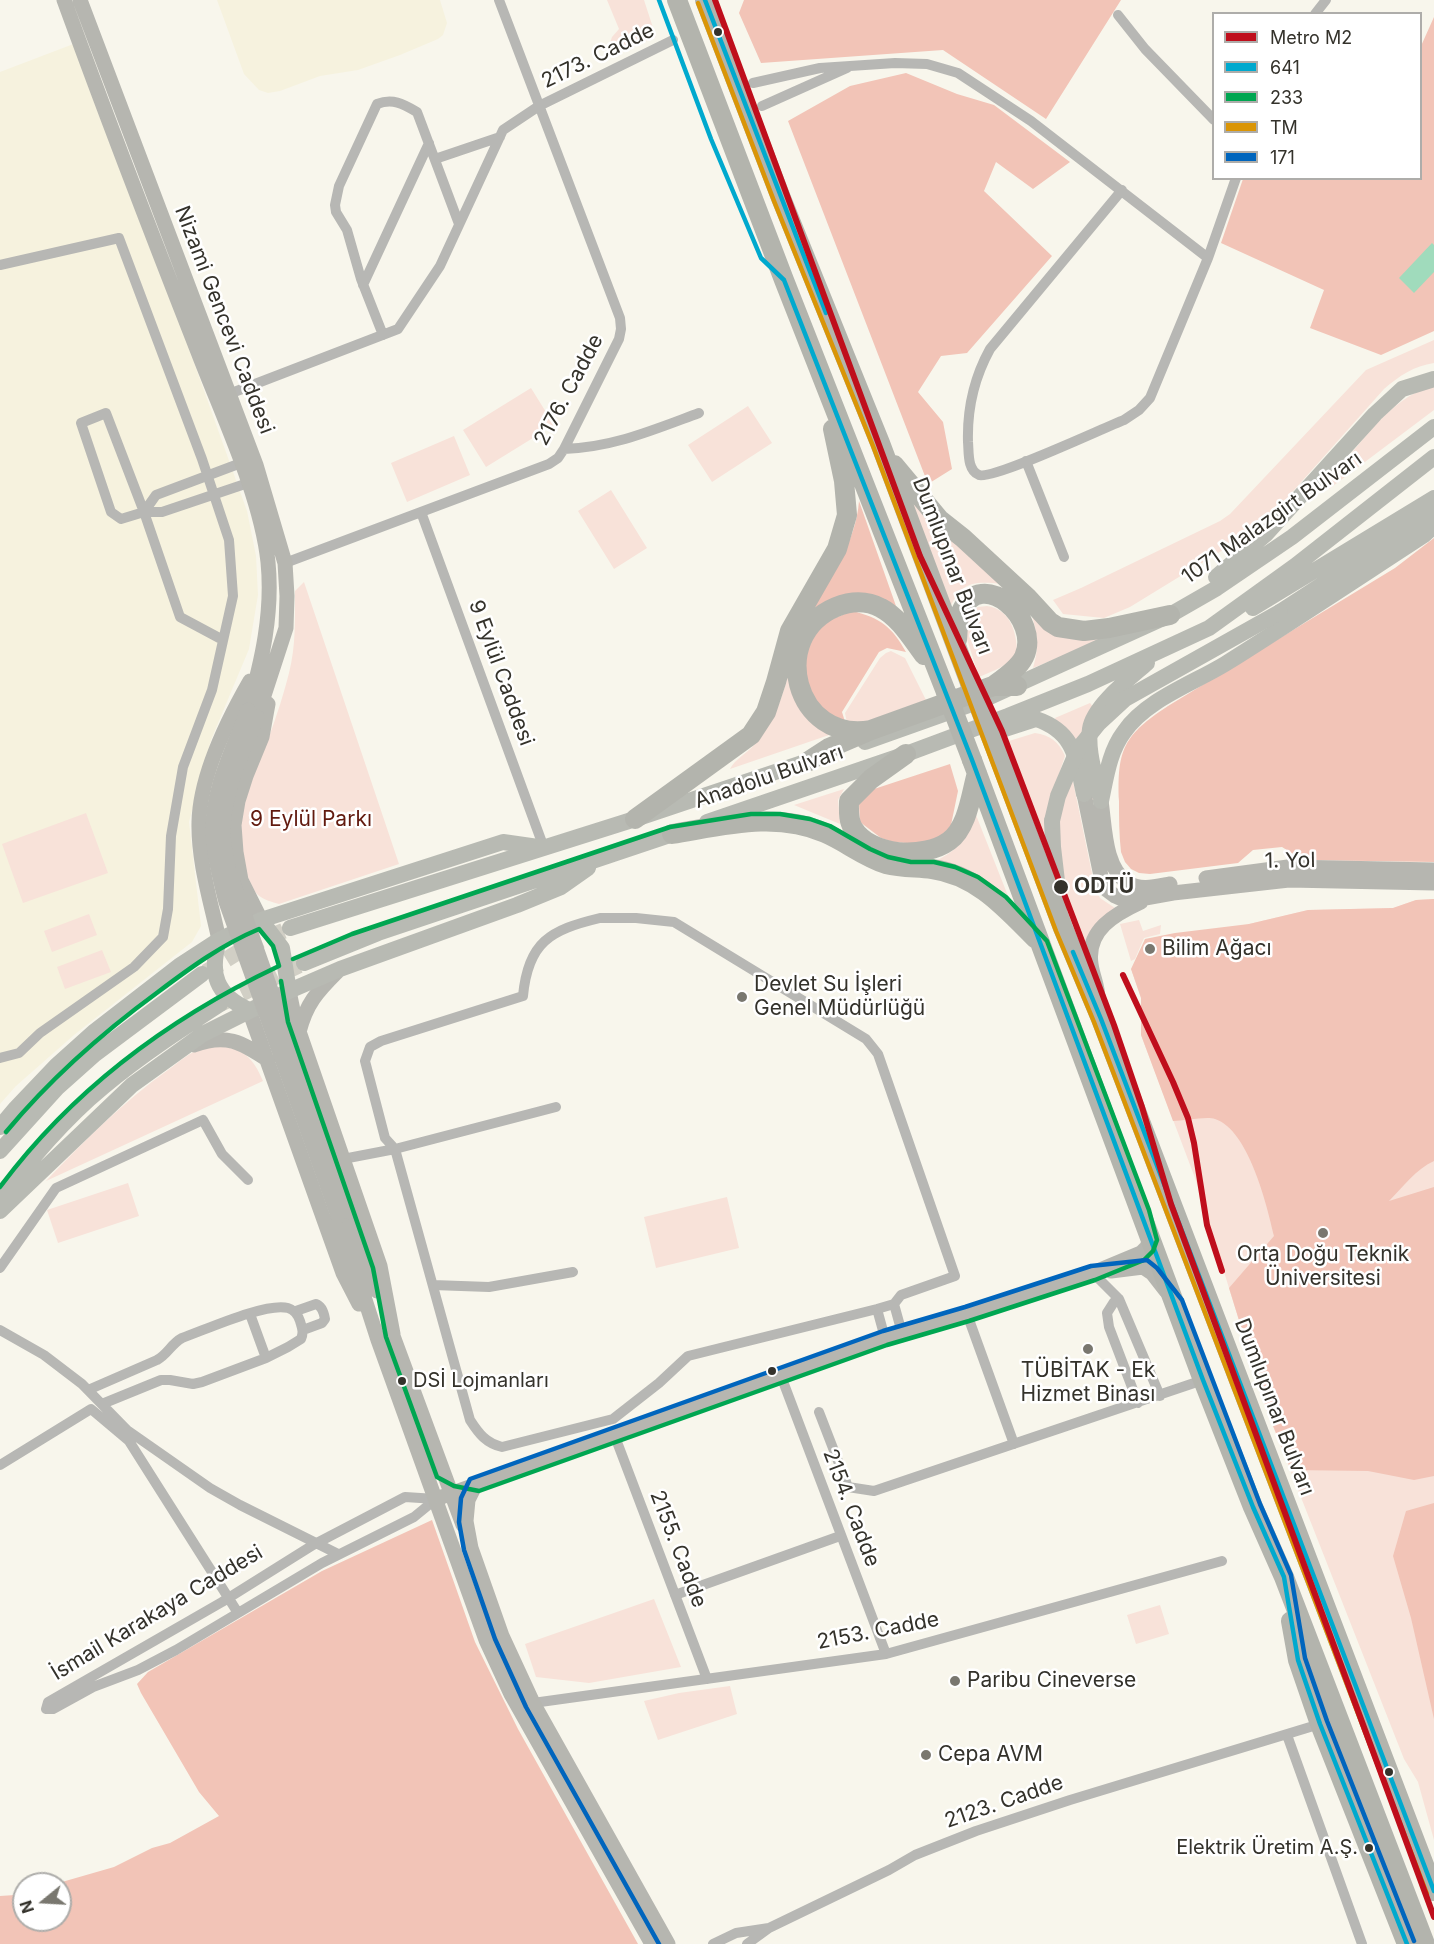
<!DOCTYPE html>
<html>
<head>
<meta charset="utf-8">
<style>
	body { margin:0 }
	#map { position:relative; width:1434px; height:1944px; overflow:hidden; background:#f8f6ec; font-family:Inter,sans-serif }
	canvas { display:block }
	.legend { position:absolute; left:1212px; top:12px; width:210px; height:168px; box-sizing:border-box; background:#fff; border:2px solid #aeadaa; margin:0; padding:8px 10px; list-style:none; font-size:18px; color:#34322b }
	.legend li { display:flex; align-items:center; gap:12px; height:30px }
	.legend b { width:30px; border:2px solid #aeadaa }
	.north { position:absolute; left:12px; top:1872px; width:60px; height:60px; box-sizing:border-box; background:#fff; border:2px solid #aeadaa; border-radius:50%; rotate:252deg; font-size:16px; font-weight:700; line-height:24px; text-align:center; color:#34322b }
	.north::after { content:''; display:block; margin:auto; width:21px; height:27px; background:#79776f; clip-path:polygon(50% 0,100% 100%,50% 72%,0 100%) }
</style>
</head>
<body>
<div id="map">
<canvas width="1434" height="1944"></canvas>
<ul class="legend">
<li><b style="height:8px;background:#bf0e1c"></b>Metro M2</li>
<li><b style="height:8px;background:#00a9ce"></b>641</li>
<li><b style="height:8px;background:#00a651"></b>233</li>
<li><b style="height:8px;background:#da9506"></b>TM</li>
<li><b style="height:8px;background:#0065bd"></b>171</li>
</ul>
<div class="north">N</div>
</div>
<script>
const g = document.querySelector('canvas').getContext('2d');
g.lineJoin = 'round';
function paint(path, color) {
  g.fillStyle = color;
  g.fill(path, 'evenodd');
}
function stroke(path, color, width, dash) {
  g.strokeStyle = color;
  g.lineWidth = width;
  g.lineCap = dash ? 'butt' : 'round';
  g.setLineDash(dash || []);
  g.stroke(path);
}
function label(font, color, halo, rows, align = 'center') {
  g.font = font + ' Inter,sans-serif';
  g.lineWidth = 5;
  g.setLineDash([]);
  g.textBaseline = 'middle';
  g.strokeStyle = halo;
  g.fillStyle = color;
  for (const [text, x, y, turn = 0] of rows) {
    g.save();
    g.translate(x, y);
    g.rotate((+turn || 0) * Math.PI / 180);
    g.textAlign = isNaN(turn) ? turn : align;
    if (halo) g.strokeText(text, 0, 0);
    g.fillText(text, 0, 0);
    g.restore();
  }
}
paint(new Path2D(`
	M217,0H440L447,23L443,35L438,39L400,55L358,70L320,76L280,91L268,93L259,90L244,74Z
	M76,43L176,312L247,511L256,556L258,595L249,649L211,740L189,822L201,926L192,942L74,1035L16,1086L0,1104V72Z`), '#f6f2de');
paint(new Path2D(`
	M607,0H644L656,37L617,54L612,53L609,46L612,37L619,29Z
	M1434,340V363C1414,366 1399,376 1384,389L1287,498L1254,531L1130,607L1104,618L1063,614L1053,600L1081,588L1220,521L1230,514L1366,370Z
	M1434,386V410L1329,489L1327,482C1357,450 1389,396 1434,386Z
	M531,388L554,425L486,467L463,430Z
	M748,406L772,443L712,482L688,445Z
	M454,436L470,475L407,502L391,463Z
	M611,490L647,548L614,569L578,511Z
	M908,499L977,564L1003,584C972,581 961,581 948,612Z
	M304,582L399,864L279,904C272,902 264,900 258,895C243,882 237,826 242,807C248,782 261,759 270,734C277,715 284,693 289,673C296,646 295,618 295,591Z
	M987,606C1010,609 1017,632 1017,653C1008,666 993,671 979,677L965,633L970,612L978,607Z
	M1031,612L1112,636L1033,668C1040,645 1037,634 1031,612Z
	M891,651L905,658L926,700L854,726L847,723L845,713L880,658L886,653Z
	M788,676L797,703L832,734L730,769C735,759 746,754 754,745C771,724 781,703 788,676Z
	M1090,703L1094,708L1095,798L1093,803L1055,718Z
	M1035,733C1050,735 1059,742 1065,756L1051,798L1043,834L1009,741Z
	M1070,767L1095,888L1100,898L1115,908L1085,955L1052,859Z
	M844,789L838,800L840,824L794,805Z
	M86,813L108,873L23,903L2,844Z
	M976,815L1012,906L936,861C959,849 966,840 976,815Z
	M1434,899V1840L1418,1782L1404,1759L1267,1411L1195,1178L1141,1035V998L1131,969L1168,952L1249,924L1308,910L1393,908L1416,900Z
	M89,914L97,935L52,952L44,931Z
	M1139,920L1143,931L1161,925L1160,934L1144,938L1135,959L1131,961L1120,924Z
	M102,950L111,972L65,989L57,967Z
	M217,1046C243,1048 253,1057 263,1081L46,1181C84,1141 123,1102 168,1070C179,1062 190,1052 203,1048C208,1047 213,1046 217,1046Z
	M128,1183L139,1216L58,1243L47,1210Z
	M727,1197L739,1248L656,1268L644,1217Z
	M654,1599L681,1667L589,1683L536,1677L525,1644Z
	M1160,1605L1169,1634L1136,1644L1127,1615Z
	M730,1686L737,1714L658,1740L644,1701L679,1693Z`), '#f8e2d9');
paint(new Path2D(`
	M744,0H1121L1046,119L943,50L761,63L739,13Z
	M1434,17V331L1381,355L1310,328L1324,290L1221,243L1243,179L1420,178L1421,46Z
	M906,73L957,94L994,105L1070,162L1033,189L996,162L984,191L1052,256L967,353L941,356L918,392L943,422L952,469L928,484L788,121L850,86Z
	M859,501L896,606L881,600L808,615C829,579 856,543 859,501Z
	M1434,538V862L1303,860L1282,847L1253,850L1238,863L1150,874L1139,873L1131,869L1125,862L1121,852C1119,835 1119,818 1119,801C1117,749 1124,735 1168,706L1395,568Z
	M852,611C881,618 892,627 906,652L887,648L879,652L842,712L846,725L826,714L806,687V650L820,624Z
	M950,764L958,791L951,825L944,836L920,844L893,842L881,838L860,822L859,804L868,791Z
	M1434,899V1161C1417,1168 1402,1188 1389,1201L1434,1187V1476L1414,1480L1368,1471L1291,1470L1267,1411L1229,1288L1274,1236C1267,1206 1249,1130 1215,1119C1207,1116 1183,1121 1173,1121L1141,1035V998L1131,969L1145,939L1175,933L1249,924L1308,910L1393,908L1416,900Z
	M1434,1503V1719L1411,1618L1393,1556L1406,1511Z
	M432,1520L475,1642L518,1729L638,1944H0V1896L15,1895L24,1893V1920H60V1884H55L114,1867L152,1848L170,1843L219,1816L199,1792L141,1693L137,1684L148,1672L322,1571Z`), '#f2c4b7');
paint(new Path2D(`
	M1432,243L1434,245V272L1414,293L1399,278Z`), '#a0dbbc');
stroke(new Path2D(`
	M206,972L248,946L290,928
	M220,1004L304,963`), '#d1cfc5', 16, [16, 8]);
stroke(new Path2D(`
	M1315,14L1326,0
	M1118,15L1145,49L1214,120
	M753,83L820,68L895,63L927,64L958,73L1031,121L1208,258
	M762,106L847,68
	M435,159L500,137
	M1122,190L990,349C974,378 967,408 968,442C969,452 967,470 979,475C993,480 1103,428 1124,420L1139,410L1150,398L1208,258L1236,178
	M0,265L119,238L202,459L229,540L233,596L212,690L183,767L171,836L168,909L163,937L134,967L40,1033L19,1053L0,1058
	M363,285L429,143
	M383,335L361,279L347,230L336,212L335,205L339,186L377,104C393,98 403,104 417,112L459,224
	M229,394L398,329L440,266L503,130L539,106L673,40
	M564,449C614,447 653,430 699,413
	M1026,461L1064,557
	M144,512L156,495L241,463
	M421,512L544,848
	M285,563L549,464L558,458L564,449L619,339L621,329L620,318L499,0
	M223,640L180,617L144,512L106,413L81,423L111,512L121,519L144,512H162L248,483
	M600,918H636L674,922L866,1039L878,1054L955,1276L901,1295L894,1304L877,1309L688,1356L659,1383L613,1419L502,1447C486,1443 479,1434 470,1420L395,1149L385,1138L365,1061L370,1047L381,1041L523,996C528,942 550,930 600,918Z
	M343,1159L395,1149L556,1107
	M0,1268L56,1188L203,1120L222,1154L248,1180
	M1093,1273L1119,1299L1114,1302L1107,1313L1109,1327L1138,1403
	M433,1285L489,1287L573,1272
	M1119,1299L1160,1396
	M894,1304L902,1333
	M877,1309L885,1338
	M296,1311L316,1304C322,1306 324,1313 325,1319L322,1323L303,1330
	M250,1314L266,1358
	M967,1314L1014,1444
	M0,1330L44,1355L82,1384L127,1430L210,1488L240,1505L338,1554
	M781,1376L886,1654
	M88,1390L157,1360C168,1354 171,1344 182,1338C205,1330 266,1302 288,1308C295,1310 298,1315 300,1321C302,1328 304,1332 301,1339L288,1347L266,1358L202,1382L193,1384L170,1380H161L102,1404
	M819,1412L848,1487L874,1491L1203,1380
	M614,1434L707,1679
	M0,1465L91,1409L129,1441L238,1613
	M675,1595L840,1536
	M533,1703L886,1654L1222,1561
	M46,1709L48,1702L222,1602L313,1545L405,1497L436,1499
	M46,1709H53L93,1687L138,1670L176,1650L322,1563L414,1517L436,1499
	M1287,1735L1362,1944
	M713,1944L736,1933L769,1928L889,1870L915,1855L976,1831L1070,1800L1320,1724
	M747,1944L769,1928`), '#b7b7b4', 10);
stroke(new Path2D(`
	M64,0C107,118 152,235 198,352C222,415 261,496 268,562C273,613 262,661 248,710
	M80,0L256,465L285,563L287,596L286,628L257,717
	M1084,794L1102,881L1107,890L1115,896L1124,900H1134L1173,893L1289,880L1434,883
	M1101,801C1105,826 1104,868 1128,883C1140,891 1158,886 1170,884
	M1206,878L1288,867L1434,870
	M261,920L241,880L236,852L234,825L238,801L246,776L262,737L268,704
	M219,940C211,902 198,862 199,822C200,775 227,721 250,681
	M289,991L295,1020L380,1266L393,1334
	M1098,1002C1099,988 1093,978 1091,964C1086,930 1115,914 1141,902
	M249,1010L343,1273L359,1304
	M299,1032C306,1004 317,992 337,972
	M194,1045C226,1033 241,1042 268,1060
	M349,1212L377,1291
	M338,1216L378,1340L486,1640L511,1694L652,1944
	M1111,1271L1143,1267L1152,1273L1166,1291
	M389,1325L463,1525
	M476,1484L468,1500L466,1521L471,1548L502,1636L533,1703L668,1944
	M436,1499L885,1338L967,1314L1093,1273L1141,1253L1147,1247L1150,1239L1148,1233`), '#b6b6b0', 15);
stroke(new Path2D(`
	M1216,577L1265,535L1375,414L1402,389L1434,379
	M1253,608L1434,498
	M1280,612L1434,512
	M999,731L1036,719C1075,732 1076,758 1084,794
	M865,742L983,700L1170,615L1217,588L1292,537L1434,427
	M1099,794C1095,774 1087,750 1090,729C1093,706 1130,678 1147,663
	M1101,801C1106,778 1109,752 1124,732C1146,700 1192,684 1225,664C1292,622 1358,578 1424,535L1434,526
	M1052,821L1053,847L1060,907
	M707,822L906,754L1008,716L1088,684L1209,628L1295,566L1434,457
	M261,920L282,948L289,991
	M290,928L635,819L820,757
	M219,940C209,974 216,995 249,1010
	M304,963L378,933L682,831
	M0,1127L16,1108L56,1066L95,1031L179,966L219,940L261,920L503,842L538,847
	M0,1151L58,1087L95,1054L202,974
	M0,1199C31,1159 64,1119 103,1087C140,1056 180,1030 220,1004
	M0,1211L132,1085L203,1034L289,991L340,969L517,905L561,887L588,868`), '#b8bab3', 16);
stroke(new Path2D(`
	M677,0L784,280L946,692
	M705,0L781,198L880,443L970,683
	M894,465L939,519L963,538L1027,597L1050,622L1058,627L1084,631L1109,628L1170,615
	M957,640C958,631 957,620 961,612C981,565 1042,619 1024,657C1018,669 1004,678 993,686
	M871,730C795,744 767,636 836,607C851,601 866,600 881,608C899,617 912,639 924,655
	M997,752L1063,928L1101,1019L1434,1891
	M906,754L871,779L849,801C849,811 848,820 853,828C871,857 924,859 949,841C968,827 971,794 977,773
	M972,760L1203,1380L1253,1507L1284,1577L1425,1944
	M809,761L829,748L871,730L993,686H1017
	M635,819L751,735L766,712L776,682L790,631L837,549L847,515L844,481L833,429
	M672,834C722,826 776,811 825,833C846,842 864,857 886,864C902,868 916,867 932,869C977,875 1006,909 1036,939
	M1291,1621L1298,1660L1320,1724L1407,1944`), '#b3b4ad', 20);
stroke(new Path2D(`
	M248,710C233,749 211,791 213,834C214,857 220,880 226,902L338,1216
	M257,717C242,754 222,794 223,835C223,845 227,857 228,868L349,1212`), '#b6b6b0', 15);
stroke(new Path2D(`
	M1052,821L1058,796L1078,749L1099,723L1125,699L1280,612`), '#b8bab3', 16);
stroke(new Path2D(`
	M970,683L997,752
	M946,692L972,760`), '#b3b4ad', 20);
stroke(new Path2D(`
	M659,0L711,139L761,258L784,280L972,760L1203,1380L1253,1507L1284,1577L1298,1660L1320,1724L1407,1944
	M705,0L826,313
	M1073,952L1101,1019L1434,1891`), '#00a9ce', 4.5);
stroke(new Path2D(`
	M281,981L288,1022L373,1268L386,1337L437,1477L454,1486L479,1491L887,1345L969,1321L1095,1280L1144,1260L1153,1251L1157,1240L1149,1210L1047,941L1006,897L978,877L955,867L934,862H911L888,857L870,849L830,826L810,819L780,814H751L670,827L352,934L293,959
	M0,1187C73,1089 169,1018 279,966L273,946L259,929C221,945 190,968 158,992C102,1033 50,1079 6,1132`), '#00a651', 4.5);
stroke(new Path2D(`
	M698,3L774,201L873,446L1056,931L1094,1022L1427,1894`), '#da9506', 4.5);
stroke(new Path2D(`
	M659,1944L526,1707L495,1639L464,1550L459,1522L461,1498L470,1479L883,1331L965,1307L1091,1266L1147,1260L1157,1268L1182,1300L1260,1504L1291,1575L1305,1658L1327,1721L1414,1941`), '#0065bd', 4.5);
stroke(new Path2D(`
	M715,0L920,556L1002,731L1114,1025L1142,1107L1171,1204L1434,1917
	M1123,975L1173,1082L1188,1118L1194,1143L1207,1225L1222,1271`), '#bf0e1c', 6);
for (const [x, y, r, color] of [
	[718,32,5,"#34322b"],
	[1061,887,8,"#34322b"],
	[1150,949,6,"#79776f"],
	[742,997,6,"#79776f"],
	[1323,1233,6,"#79776f"],
	[1088,1349,6,"#79776f"],
	[772,1371,5,"#34322b"],
	[402,1381,5,"#34322b"],
	[955,1681,6,"#79776f"],
	[926,1755,6,"#79776f"],
	[1389,1772,5,"#34322b"],
	[1369,1848,5,"#34322b"]
]) {
  const dot = new Path2D();
  dot.arc(x, y, r, 0, 2 * Math.PI);
  g.fillStyle = color;
  g.fill(dot);
  stroke(dot, '#fff', 2);
}
label('20px', '#34322b', '#fff', [
	["DSİ Lojmanları",413,1381],
	["Elektrik Üretim A.Ş.",1358,1848,"right"]
], 'left');
label('21px', '#34322b', '#fff', [
	["2173. Cadde",598,56,-26],
	["Nizami Gencevi Caddesi",224,320,69],
	["2176. Cadde",569,390,-62],
	["1071 Malazgirt Bulvarı",1272,518,-35],
	["Dumlupınar Bulvarı",952,566,69],
	["9 Eylül Caddesi",501,673,70],
	["Anadolu Bulvarı",769,777,-19],
	["1. Yol",1290,861,-1],
	["Dumlupınar Bulvarı",1274,1407,69],
	["2154. Cadde",851,1508,69],
	["2155. Cadde",678,1549,69],
	["İsmail Karakaya Caddesi",157,1613,-31],
	["2153. Cadde",878,1631,-11],
	["2123. Cadde",1004,1802,-19]
]);
label('21px', '#621a0e', '#fff', [
	["9 Eylül Parkı",311,820]
]);
label('bold 21px', '#34322b', '#fff', [
	["ODTÜ",1074,887]
], 'left');
label('21px', '#34322b', '#fff', [
	["Bilim Ağacı",1162,949],
	["Devlet Su İşleri",754,985],
	["Genel Müdürlüğü",754,1009],
	["Orta Doğu Teknik",1323,1255,"center"],
	["Üniversitesi",1323,1279,"center"],
	["TÜBİTAK - Ek",1088,1371,"center"],
	["Hizmet Binası",1088,1395,"center"],
	["Paribu Cineverse",967,1681],
	["Cepa AVM",938,1755]
], 'left');
</script>
</body>
</html>
